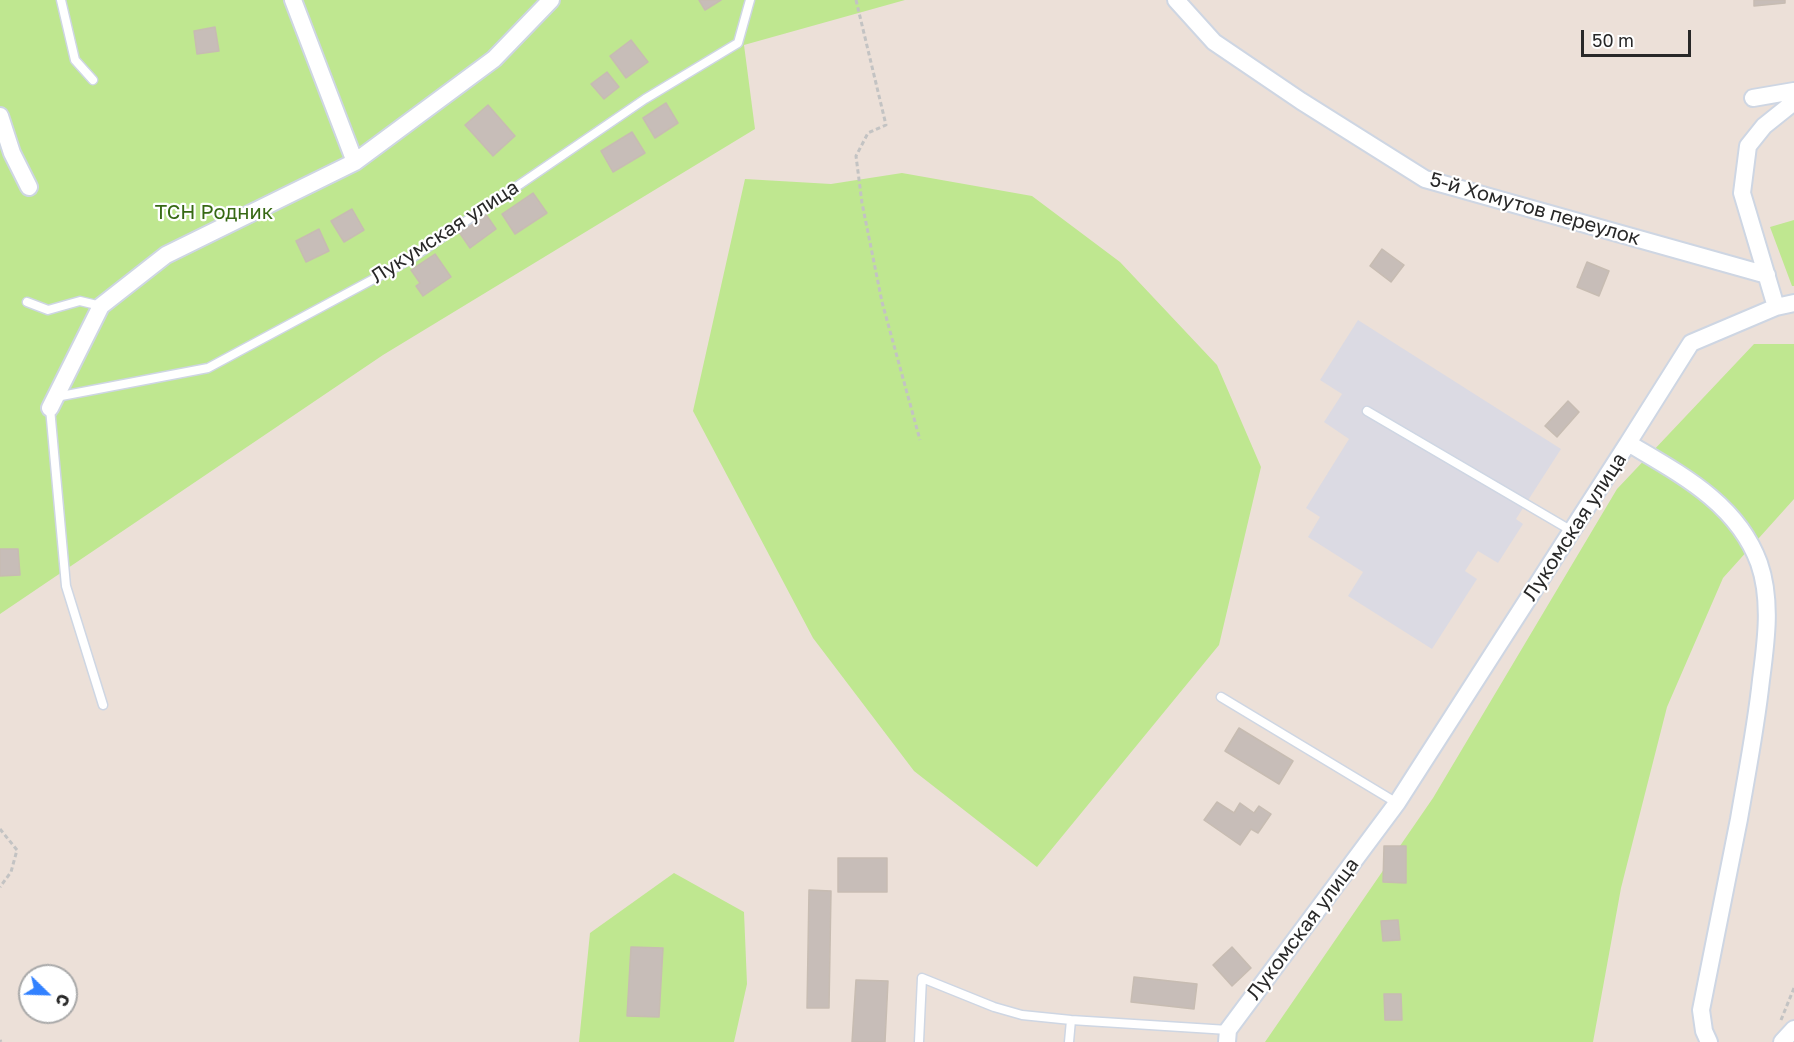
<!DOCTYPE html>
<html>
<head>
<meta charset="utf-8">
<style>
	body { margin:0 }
	#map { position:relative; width:1794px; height:1042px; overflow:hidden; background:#ece0d8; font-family:"Golos Text",sans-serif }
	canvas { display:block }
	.north { position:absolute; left:18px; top:964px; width:60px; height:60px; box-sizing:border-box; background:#fff; border:2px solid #a9a9a9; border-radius:50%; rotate:113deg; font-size:16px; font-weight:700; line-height:24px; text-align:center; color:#282828 }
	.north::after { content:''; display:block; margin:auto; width:21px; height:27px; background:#3281ff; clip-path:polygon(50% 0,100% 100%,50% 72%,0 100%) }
	.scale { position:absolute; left:1581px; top:30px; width:110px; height:27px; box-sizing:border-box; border:3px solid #282828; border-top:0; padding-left:8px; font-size:18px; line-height:21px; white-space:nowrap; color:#282828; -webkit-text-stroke:4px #fff; paint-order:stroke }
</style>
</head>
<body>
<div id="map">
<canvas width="1794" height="1042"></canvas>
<div class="north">С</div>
<div class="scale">50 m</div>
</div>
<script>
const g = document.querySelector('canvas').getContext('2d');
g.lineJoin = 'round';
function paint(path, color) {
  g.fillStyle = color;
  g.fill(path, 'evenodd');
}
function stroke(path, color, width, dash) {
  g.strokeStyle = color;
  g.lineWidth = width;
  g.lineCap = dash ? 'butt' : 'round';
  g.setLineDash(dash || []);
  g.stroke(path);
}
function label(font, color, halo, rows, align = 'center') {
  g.font = font + ' "Golos Text",sans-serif';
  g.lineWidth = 4.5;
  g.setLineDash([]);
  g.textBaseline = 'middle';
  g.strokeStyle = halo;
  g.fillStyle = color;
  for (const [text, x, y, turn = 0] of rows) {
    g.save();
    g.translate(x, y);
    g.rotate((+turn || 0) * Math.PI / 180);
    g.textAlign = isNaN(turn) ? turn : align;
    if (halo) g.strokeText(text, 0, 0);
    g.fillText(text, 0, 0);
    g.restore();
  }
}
paint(new Path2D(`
	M1358,320L1561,449L1516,519L1523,524L1498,563L1478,551L1465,571L1477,579L1432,649L1348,596L1363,572L1308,537L1320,517L1306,508L1349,439L1324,422L1342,394L1320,380Z`), '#dbdae3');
paint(new Path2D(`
	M0,0H905L744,45L755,129L383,355L0,614Z
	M902,173L1032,196L1120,262L1217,365L1261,467L1219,645L1037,867L914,771L813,638L693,411L745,179L831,184Z
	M1794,220V286H1792L1770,227Z
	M1754,344H1794V499L1723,578L1667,707L1621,888L1593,1042H1265L1433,798L1617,489Z
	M674,873L744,912L747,984L734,1042H579L590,933Z`), '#bfe790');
const building = new Path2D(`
	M699,0H721L705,10Z
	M1754,0H1785V3L1754,6Z
	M215,27L219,51L197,54L194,31Z
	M631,40L648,62L626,78L610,56Z
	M607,72L619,87L604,99L591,84Z
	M666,103L678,123L655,138L643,118Z
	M488,105L515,136L493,156L465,125Z
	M632,132L645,153L613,172L601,151Z
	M533,193L547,213L515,234L502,214Z
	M352,209L364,230L344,242L331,221Z
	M485,213L496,229L470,248L459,232Z
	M319,229L329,251L306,262L296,241Z
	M1382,249L1404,265L1391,282L1370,266Z
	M435,254L451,277L423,296L416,286L420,283L411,270Z
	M1587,262L1609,271L1599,296L1577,287Z
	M1568,401L1579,412L1557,437L1545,426Z
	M0,549H18L20,575L0,576Z
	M1239,728L1293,761L1279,784L1225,751Z
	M1217,802L1234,813L1240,803L1254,813L1259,806L1271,814L1258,833L1251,829L1240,845L1204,820Z
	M1384,846H1406V883L1383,882Z
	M838,858H887V892H838Z
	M809,890L831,891L829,1008H807Z
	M1398,920L1400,940L1383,941L1381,921Z
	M631,947L663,948L659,1017L627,1016Z
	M1232,947L1251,968L1232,986L1213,965Z
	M1134,977L1197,984L1194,1009L1131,1002Z
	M856,980L888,981L885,1042H852Z
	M1384,994H1401L1402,1020H1385Z`);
paint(building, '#c7bdb8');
stroke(building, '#c7bcb2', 1.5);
const lane = new Path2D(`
	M61,0L75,60L93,80
	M27,302L48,310L80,301L101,306
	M56,397L208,368L409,260L645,99L738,43L750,0
	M50,408L66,586L103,705
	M1367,411L1572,531
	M1221,697L1397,803
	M919,1042L922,978L994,1007L1022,1015L1071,1020L1228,1030
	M1069,1042L1071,1020`);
const street = new Path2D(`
	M293,0L355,162
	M1176,0L1214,42L1301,101L1425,179L1767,275
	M1753,98L1794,91
	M0,116L12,153L29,187
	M1776,307L1742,193L1748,146L1764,126L1794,102
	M50,408L101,306L166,255L355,162L494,59L551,0
	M1628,443L1691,343L1776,307L1794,303
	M1227,1042L1228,1030L1397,803L1628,443C1680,474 1737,503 1759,563C1772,600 1766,642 1761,680C1756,727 1747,772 1739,819C1726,882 1714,946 1701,1010L1704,1031L1709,1042
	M1782,1042L1794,1029`);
stroke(lane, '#ced6e3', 11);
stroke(street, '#ced6e3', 20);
stroke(new Path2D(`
	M856,0L886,125L868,133L856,156L862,203L882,302L920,440
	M0,829L17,850L11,872L0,887
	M1781,1020L1794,988
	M0,1040L1,1042`), '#c3c3c3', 3, [4.5, 3]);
stroke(lane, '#fff', 8);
stroke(street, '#fff', 16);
label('20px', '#282828', '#fff', [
	["5-й Хомутов переулок",1535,209,16],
	["Лукумская улица",445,232,-33],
	["Лукомская улица",1575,527,-57],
	["Лукомская улица",1303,929,-53]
]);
label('20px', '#376914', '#fff', [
	["ТСН Родник",214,213]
]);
</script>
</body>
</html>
